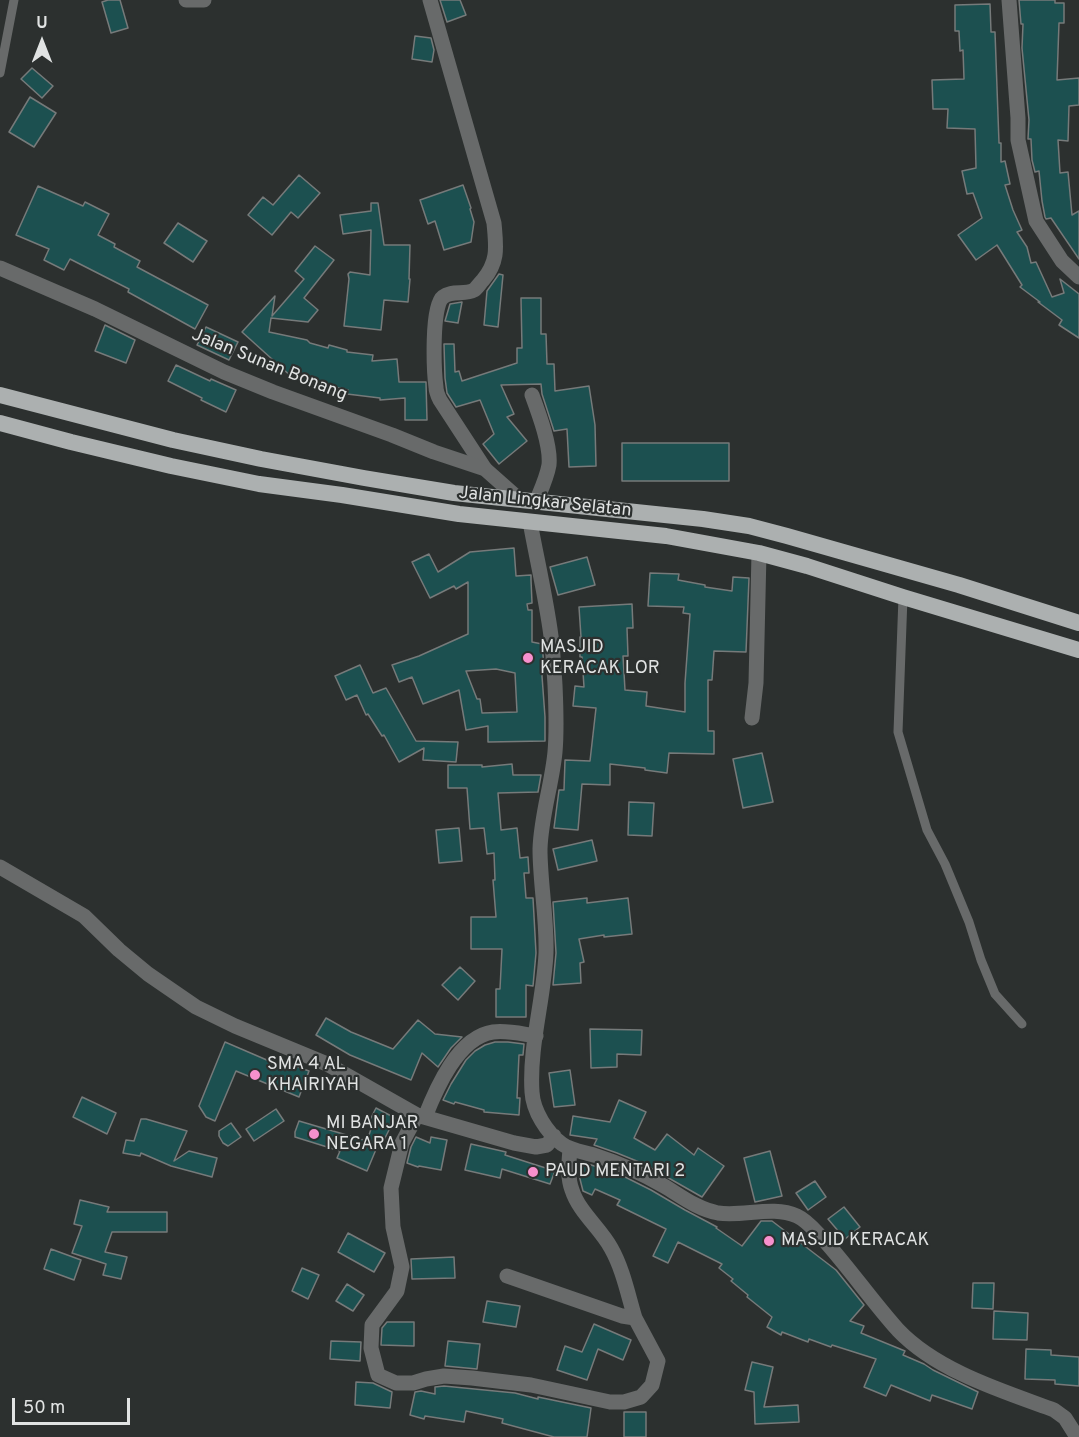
<!DOCTYPE html>
<html>
<head>
<meta charset="utf-8">
<style>
	body { margin:0 }
	#map { position:relative; width:1079px; height:1437px; overflow:hidden; background:#2c302f; font-family:Overpass,sans-serif }
	canvas { display:block }
	.north { position:absolute; left:12px; top:12px; width:60px; height:60px; -webkit-text-stroke:4px #2c302f; paint-order:stroke; rotate:0deg; font-size:16px; font-weight:700; line-height:24px; text-align:center; color:#e1e3e3 }
	.north::after { content:''; display:block; margin:auto; width:21px; height:27px; background:#e1e3e3; clip-path:polygon(50% 0,100% 100%,50% 72%,0 100%) }
	.scale { position:absolute; left:12px; top:1398px; width:118px; height:27px; box-sizing:border-box; border:3px solid #e1e3e3; border-top:0; padding-left:8px; font-size:18px; line-height:21px; white-space:nowrap; color:#e1e3e3; -webkit-text-stroke:4px #2c302f; paint-order:stroke }
</style>
</head>
<body>
<div id="map">
<canvas width="1079" height="1437"></canvas>
<div class="north">U</div>
<div class="scale">50 m</div>
</div>
<script>
const g = document.querySelector('canvas').getContext('2d');
g.lineJoin = 'round';
function paint(path, color) {
  g.fillStyle = color;
  g.fill(path, 'evenodd');
}
function stroke(path, color, width, dash) {
  g.strokeStyle = color;
  g.lineWidth = width;
  g.lineCap = dash ? 'butt' : 'round';
  g.setLineDash(dash || []);
  g.stroke(path);
}
function label(font, color, halo, rows, align = 'center') {
  g.font = font + ' Overpass,sans-serif';
  g.lineWidth = 4.5;
  g.setLineDash([]);
  g.textBaseline = 'middle';
  g.strokeStyle = halo;
  g.fillStyle = color;
  for (const [text, x, y, turn = 0] of rows) {
    g.save();
    g.translate(x, y);
    g.rotate((+turn || 0) * Math.PI / 180);
    g.textAlign = isNaN(turn) ? turn : align;
    if (halo) g.strokeText(text, 0, 0);
    g.fillText(text, 0, 0);
    g.restore();
  }
}
const building = new Path2D(`
	M108,0H120L128,28L111,33L102,2Z
	M440,0H460L466,15L447,22Z
	M1019,0H1055V3H1064V23H1059L1057,80L1079,78V105L1069,106L1068,141L1058,140L1060,173L1068,172L1072,215L1079,211V259L1051,218L1046,219L1045,217L1042,201L1039,171L1035,172L1032,160L1031,139H1028L1029,120L1022,48L1023,24H1021Z
	M990,4L991,32H995L999,143H1001V162L1005,161L1010,184L1005,185L1013,210L1022,230L1017,232L1027,247L1031,263L1036,262L1052,297L1064,293L1060,279L1079,294V338L1059,325L1062,320L1038,302H1040L1020,287L1022,285L997,245L976,260L958,235L982,218L973,193L967,194L962,171L976,168L975,129L947,128L948,109H933L932,80L964,79L963,50L960,51L959,31H955V5Z
	M415,36L431,38L434,50L432,62L412,59Z
	M32,68L53,86L42,98L21,79Z
	M30,97L56,113L34,147L9,132Z
	M299,175L320,193L298,218L291,212L272,235L248,215L263,197L273,205Z
	M463,185L471,208L470,209L474,222L471,242L444,250L435,221L428,224L420,200Z
	M38,186L83,206L85,202L109,214L98,235L115,244L114,247L140,261L137,267L208,305L195,329L128,292L129,289L70,259L64,270L44,260L49,249L16,235Z
	M371,203H378L384,245H410L409,279H410L408,302L384,300L381,330L344,326L349,279L348,274L350,272L370,275L371,230L343,234L340,215L371,211Z
	M178,223L207,241L193,262L164,243Z
	M315,246L334,260L304,298L318,310L308,322L271,318L269,332L307,340L310,343L328,348L329,345L347,350V352L373,355L372,361L397,359L399,382H426L427,420H405V398L380,400V398L347,394L348,390L308,381V382L293,378L242,332L275,296L272,316L304,279L295,271Z
	M499,274L503,275L498,327L484,325L487,291Z
	M521,298H541V334H546L547,364H554L555,391L589,386L595,425L596,466L569,467L567,429L554,431L542,394L541,384L501,385L514,414L507,417L527,441L499,464L483,444L494,434L480,400L456,407L447,393L445,378L444,344H454L455,372L459,371L462,381L517,363V348H522Z
	M462,302L458,323L445,321L450,304Z
	M105,325L135,340L126,363L95,351Z
	M206,327L238,342L229,360L197,345Z
	M176,365L210,381L211,379L236,390L226,412L201,400L202,398L168,381Z
	M622,443H729V481H622Z
	M514,548L516,576L531,575V580L532,603L527,604L528,610H532V642L542,644L544,666L542,676L545,717V741L488,742V726L466,730L459,690L423,704L412,677L399,682L392,665L419,656L468,634V582L456,589L454,586L430,598L412,562L429,554L438,572L470,552ZM496,669L515,673L517,712L482,713L480,699H477L466,671Z
	M587,557L595,585L558,595L550,567Z
	M650,573L679,574L678,580L705,585V587L732,591L733,577L749,578L746,652L714,651L712,680H708V731H714V754L669,753L667,773L645,770V768L610,764V785L582,784L578,830L554,828L559,790H564L565,760L590,761L596,708L573,706L575,686L584,687L582,657H580V637H581L579,607L632,604L633,628H627L628,656H623L625,690L647,692L646,706L685,712V683L690,614L683,613L684,607L648,606Z
	M360,665L373,693L386,688L416,741L458,742L456,762L423,760L424,748L399,762L384,735L382,736L368,714L366,715L357,695L346,700L335,676Z
	M762,753L773,802L743,808L733,759Z
	M512,764L513,775H541L538,792L498,793L501,830L517,828L520,858L528,857L529,873H524L526,898H533L536,953L533,986L526,985V1017H496V989H500L502,949H471V917H496L493,880H495L494,853L487,854L484,828L470,829L467,788H448V765H482V767Z
	M629,802L654,803L652,836L628,835Z
	M459,828L462,861L439,863L436,830Z
	M592,840L597,861L558,870L553,849Z
	M587,898V903L628,898L632,934L604,937V935L579,939L584,962L580,963L581,983L553,985L556,953L553,902Z
	M460,967L475,981L458,1000L442,985Z
	M326,1018L351,1032L393,1049L418,1020L435,1034L462,1037L451,1048L438,1067L422,1053L411,1080L350,1055L316,1035Z
	M590,1029L642,1030L641,1055L617,1054V1067L591,1068Z
	M225,1042L290,1070L292,1065L309,1071L299,1097L236,1071L215,1121L206,1117L199,1106Z
	M495,1042H508L524,1044L523,1055H519L517,1098H520L519,1115L484,1112V1110L455,1102L454,1104L443,1100L451,1084L466,1060L475,1051L485,1045Z
	M570,1070L575,1105L554,1107L549,1073Z
	M82,1097L116,1113L107,1134L73,1117Z
	M619,1100L646,1112L634,1138L655,1150L667,1134L694,1155L698,1148L724,1166L702,1197L644,1164L617,1153L594,1145L597,1139L570,1135L573,1116L610,1122Z
	M376,1108L395,1118L380,1148L377,1147L367,1171L337,1158L340,1151L295,1137V1132L299,1121L367,1141L373,1123L369,1122Z
	M276,1109L284,1121L254,1141L246,1129Z
	M141,1119H146L187,1131L174,1161L189,1151L217,1158L212,1177L171,1166L141,1153L140,1156L123,1153L126,1140L134,1141Z
	M231,1123L241,1137L228,1146L223,1143L219,1136V1131Z
	M416,1137L430,1143L431,1137L447,1140L441,1170L419,1166L418,1167L407,1163L411,1147Z
	M471,1144L506,1152L505,1155L555,1171L550,1184L502,1169L500,1178L465,1170Z
	M770,1151L782,1196L755,1202L744,1158Z
	M585,1163L619,1174L651,1190L685,1210L717,1227L716,1228L742,1246L761,1221H772L836,1270L864,1305L850,1321L864,1326L861,1333L905,1351L903,1355L924,1364L933,1370L978,1392L972,1409L932,1395L930,1401L891,1385L886,1396L864,1387L876,1359L832,1345L831,1347L809,1339L808,1342L782,1332L781,1335L767,1327L772,1317L747,1297L748,1295L731,1281L733,1279L719,1268L722,1264L678,1242L668,1263L653,1256L666,1229L617,1205L620,1200L595,1189L592,1195L583,1191L579,1175Z
	M815,1181L826,1197L808,1210L796,1193Z
	M80,1200L109,1207L107,1212H167V1232H112L105,1252L127,1257L121,1279L103,1275L106,1264L72,1253L82,1226L74,1224Z
	M844,1207L860,1227L845,1239L828,1219Z
	M348,1233L385,1253L374,1272L338,1252Z
	M51,1249L81,1260L74,1280L44,1269Z
	M454,1257L455,1278L412,1279L411,1259Z
	M302,1268L319,1275L308,1299L292,1291Z
	M973,1283H994L993,1309L972,1308Z
	M347,1284L364,1295L353,1311L336,1301Z
	M487,1301L520,1306L516,1327L483,1322Z
	M994,1311L1028,1313L1027,1340L993,1339Z
	M387,1322H414V1346L381,1345L382,1328Z
	M594,1324L631,1340L623,1360L598,1349L587,1380L557,1370L565,1346L582,1352Z
	M331,1341L361,1342L360,1361L330,1359Z
	M448,1341L480,1344L477,1369L445,1366Z
	M1026,1349L1051,1350V1355L1079,1357V1386L1055,1384V1380L1025,1379Z
	M752,1362L773,1367L764,1407L798,1405L799,1422L755,1424L754,1392L745,1390Z
	M356,1382L373,1383L392,1392L390,1408L355,1405Z
	M444,1386L515,1393L538,1399V1397L591,1408L587,1437H554L502,1423L503,1419L466,1411L464,1422L425,1416L424,1419L410,1415L415,1392L421,1391L435,1394V1387Z
	M624,1412H646V1437H624Z`);
paint(building, '#1c5050');
stroke(building, '#767a7a', 1.5);
stroke(new Path2D(`
	M0,73L14,0
	M903,597L898,732L927,830L945,864L969,922L981,960L995,994L1022,1024`), '#686a6a', 9);
stroke(new Path2D(`
	M186,0H204
	M430,0L494,223C496,246 499,261 483,280C480,283 477,288 474,290C465,295 451,290 443,297C431,306 434,372 436,387C436,392 438,396 440,400L485,469
	M1009,0L1018,118V140L1036,221L1062,261L1079,277
	M532,395C539,414 551,446 549,465C547,477 541,490 536,502
	M530,522C537,560 546,598 551,636C553,652 554,669 555,685C556,707 557,730 555,752C552,784 541,816 540,849C540,883 547,918 546,953C544,999 529,1046 532,1092C533,1111 547,1133 562,1144C572,1151 585,1152 597,1156C619,1163 643,1174 664,1186C681,1196 697,1209 718,1213C743,1217 773,1205 797,1216C808,1221 816,1232 824,1240C850,1269 872,1301 898,1330C937,1371 1002,1391 1054,1410L1065,1418L1077,1437
	M752,718L756,683L759,553
	M0,867L84,916L119,950L148,974L196,1007L235,1026L327,1064L417,1115L514,1143L536,1147L547,1145L554,1136
	M417,1115L402,1143L391,1188L393,1227L402,1267L397,1291L372,1325L371,1348L378,1375L396,1383H413L426,1379L444,1376L472,1378L531,1385L610,1402H624L641,1397L652,1385L658,1361L635,1318
	M425,1117C436,1089 458,1037 493,1032C507,1030 522,1034 536,1036
	M507,1276L622,1316L635,1318C628,1295 623,1269 611,1248C600,1228 579,1212 572,1190C567,1177 569,1162 570,1149`), '#686a6a', 15);
stroke(new Path2D(`
	M0,268L95,309L224,372L273,392L392,435L434,452L485,469L520,500`), '#686a6a', 15);
stroke(new Path2D(`
	M0,395L173,440L261,459L364,478L454,493L703,519L749,526L787,536L959,585L1079,623
	M0,423L71,442L171,466L259,484L342,495L459,514L666,536L759,553L807,566L903,597L1079,650`), '#acb0b0', 16);
for (const [x, y, r, color] of [
	[528,658,6,"#f790cd"],
	[255,1075,6,"#f790cd"],
	[314,1134,6,"#f790cd"],
	[533,1172,6,"#f790cd"],
	[769,1241,6,"#f790cd"]
]) {
  const dot = new Path2D();
  dot.arc(x, y, r, 0, 2 * Math.PI);
  g.fillStyle = color;
  g.fill(dot);
  stroke(dot, '#2c302f', 2);
}
label('18px', '#e1e3e3', '#2c302f', [
	["Jalan Sunan Bonang",269,366,22],
	["Jalan Lingkar Selatan",545,503,6]
]);
label('18px', '#e1e3e3', '#2c302f', [
	["MASJID",540,648],
	["KERACAK LOR",540,669],
	["SMA 4 AL",267,1065],
	["KHAIRIYAH",267,1086],
	["MI BANJAR",326,1124],
	["NEGARA 1",326,1145],
	["PAUD MENTARI 2",545,1172],
	["MASJID KERACAK",781,1241]
], 'left');
</script>
</body>
</html>
